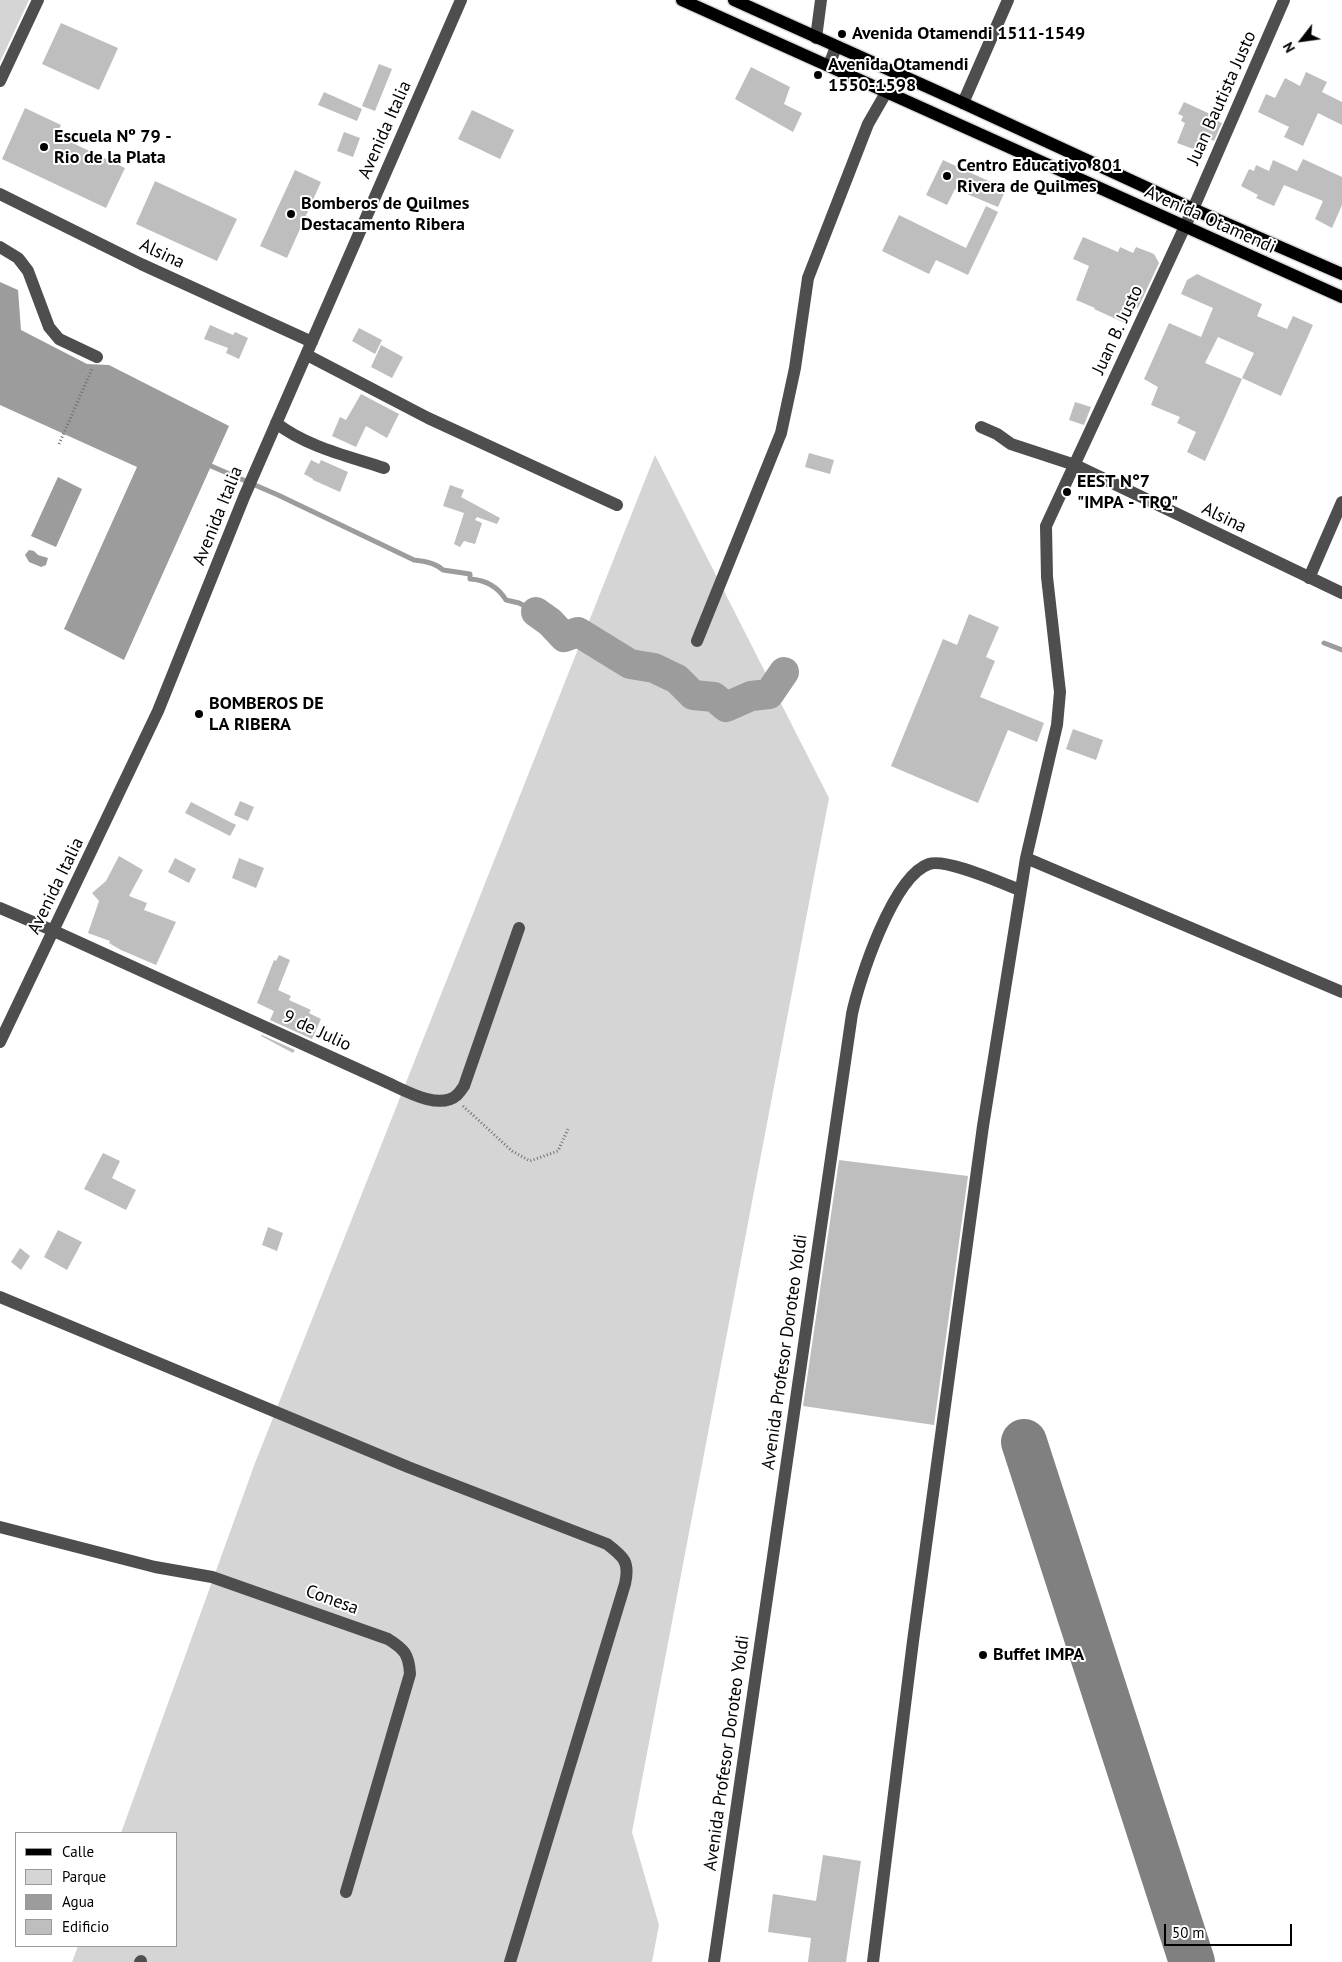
<!DOCTYPE html>
<html>
<head>
<meta charset="utf-8">
<style>
	body { margin:0 }
	#map { position:relative; width:1342px; height:1962px; overflow:hidden; background:#fff; font-family:"PT Sans",sans-serif }
	canvas { display:block }
	.legend { position:absolute; left:15px; top:1832px; width:162px; height:115px; box-sizing:border-box; background:#fff; border:1px solid #999; margin:0; padding:6px 9px; list-style:none; font-size:15px; color:#000 }
	.legend li { display:flex; align-items:center; gap:10px; height:25px }
	.legend b { width:25px; border:1px solid #999 }
	.north { position:absolute; left:1277px; top:15px; width:50px; height:50px; -webkit-text-stroke:4px #fff; paint-order:stroke; rotate:240deg; font-size:14px; font-weight:700; line-height:20px; text-align:center; color:#000 }
	.north::after { content:''; display:block; margin:auto; width:18px; height:22px; background:#000; clip-path:polygon(50% 0,100% 100%,50% 72%,0 100%) }
	.scale { position:absolute; left:1164px; top:1924px; width:128px; height:22px; box-sizing:border-box; border:2px solid #000; border-top:0; padding-left:6px; font-size:15px; line-height:18px; white-space:nowrap; color:#000; -webkit-text-stroke:4px #fff; paint-order:stroke }
</style>
</head>
<body>
<div id="map">
<canvas width="1342" height="1962"></canvas>
<ul class="legend">
<li><b style="height:6px;background:#000"></b>Calle</li>
<li><b style="height:14px;background:#d5d5d5"></b>Parque</li>
<li><b style="height:14px;background:#9c9c9c"></b>Agua</li>
<li><b style="height:14px;background:#bebebe"></b>Edificio</li>
</ul>
<div class="north">N</div>
<div class="scale">50 m</div>
</div>
<script>
const g = document.querySelector('canvas').getContext('2d');
g.lineJoin = 'round';
function paint(path, color) {
  g.fillStyle = color;
  g.fill(path, 'evenodd');
}
function stroke(path, color, width, dash) {
  g.strokeStyle = color;
  g.lineWidth = width;
  g.lineCap = dash ? 'butt' : 'round';
  g.setLineDash(dash || []);
  g.stroke(path);
}
function label(font, color, halo, rows, align = 'center') {
  g.font = font + ' "PT Sans",sans-serif';
  g.lineWidth = 4;
  g.setLineDash([]);
  g.textBaseline = 'middle';
  g.strokeStyle = halo;
  g.fillStyle = color;
  for (const [text, x, y, turn = 0] of rows) {
    g.save();
    g.translate(x, y);
    g.rotate((+turn || 0) * Math.PI / 180);
    g.textAlign = isNaN(turn) ? turn : align;
    if (halo) g.strokeText(text, 0, 0);
    g.fillText(text, 0, 0);
    g.restore();
  }
}
paint(new Path2D(`
	M0,0H29L0,62Z
	M655,455L829,798L632,1832L659,1925L652,1962H72L78,1946H176V1833H121L255,1463Z`), '#d5d5d5');
paint(new Path2D(`
	M0,282L18,290L21,330L87,364L109,365L229,426L124,660L64,629L137,467L0,405Z
	M58,477L82,489L56,547L31,536Z
	M29,550L34,551L38,555L48,558L46,565L41,567L29,562L25,555Z`), '#9c9c9c');
stroke(new Path2D(`
	M211,466L278,495L414,560C424,561 436,563 443,570L470,574V579C486,580 498,587 506,600L519,603L536,612
	M1324,643L1342,650`), '#9c9c9c', 5);
stroke(new Path2D(`
	M536,612L550,622L564,637L578,632L630,664L654,668L677,679L693,695L714,697L726,707L751,696L769,694L784,672`), '#9c9c9c', 30);
stroke(new Path2D(`
	M1024,1442L1192,1962`), '#808080', 46);
paint(new Path2D(`
	M61,23L118,48L99,90L42,64Z
	M379,64L392,69L375,111L362,106Z
	M751,67L790,87L784,104L802,113L793,132L735,99Z
	M1306,72L1327,82L1322,92L1342,102V125L1318,113L1303,146L1284,137L1289,127L1258,112L1266,94L1275,98L1285,78L1300,86Z
	M324,92L362,109L357,121L318,105Z
	M1184,102L1219,118L1217,121L1222,123L1214,141L1204,136L1199,151L1177,143L1185,123L1181,121L1183,116L1178,114Z
	M25,108L61,125L56,135L125,168L106,208L2,159Z
	M472,110L514,130L500,159L458,139Z
	M344,132L360,138L353,157L337,151Z
	M1303,159L1342,177V205L1332,228L1315,219L1323,201L1284,185L1274,206L1256,198L1258,195L1241,186L1249,169L1254,171L1256,165L1269,171L1273,160L1297,171Z
	M943,160L1006,189L998,207L955,189L947,205L926,195Z
	M295,170L321,182L287,258L260,246Z
	M155,181L237,219L217,261L136,224Z
	M986,206L998,212L968,275L936,260L929,274L882,251L899,215L966,248Z
	M1083,237L1118,252L1120,247L1133,253L1136,247L1154,254L1159,263L1138,308L1136,307L1127,324L1094,309L1095,308L1076,300L1089,266L1073,259Z
	M1197,274L1262,304L1257,316L1287,329L1293,316L1313,325L1281,396L1242,378L1254,353L1218,337L1205,363L1242,379L1205,461L1187,452L1196,432L1177,423L1180,417L1151,405L1158,387L1144,379L1169,323L1201,337L1213,308L1181,294L1187,280Z
	M210,325L233,335L235,332L248,338L239,359L226,353L228,348L204,339Z
	M359,328L382,340L375,354L352,341Z
	M381,345L403,357L392,378L371,367Z
	M361,394L399,414L387,438L366,426L356,447L332,436L340,417L346,420Z
	M1075,402L1091,407L1084,425L1069,420Z
	M809,453L834,460L830,474L805,467Z
	M311,460L319,464L321,460L348,472L340,492L313,480V479L304,474Z
	M450,485L464,490L461,497L500,518L497,524L477,517L475,520L482,523L475,544L464,541L460,547L454,544L464,513L443,506Z
	M969,614L999,627L986,657L995,661L980,697L1044,723L1037,742L1008,730L978,803L891,766L943,639L957,645Z
	M1073,729L1103,740L1096,760L1066,749Z
	M240,801L254,807L248,821L234,815Z
	M191,802L236,825L230,836L185,813Z
	M119,856L143,870L129,896L147,903L144,910L176,922L156,965L121,950L109,943L110,941L88,933L99,901L92,893L106,881Z
	M175,858L196,869L189,883L168,872Z
	M239,858L264,868L256,888L232,878Z
	M279,955L290,960L278,990L291,996L289,1000L311,1010L309,1013L321,1019L312,1039L270,1020L274,1011L257,1003L274,960L276,961Z
	M262,1035L295,1050L293,1053L261,1036Z
	M103,1153L120,1161L112,1178L136,1190L126,1210L84,1189Z
	M839,1160L968,1176L934,1425L803,1406Z
	M268,1227L283,1233L277,1251L262,1245Z
	M58,1230L82,1242L67,1270L44,1257Z
	M20,1248L30,1256L21,1270L11,1262Z
	M823,1855L861,1861L846,1962H808L811,1938L768,1932L773,1894L816,1901Z`), '#bebebe');
const major = new Path2D(`
	M682,0L1342,297
	M734,0L963,103L1193,209L1342,274`);
stroke(major, '#dbdbdb', 15);
stroke(new Path2D(`
	M59,444L92,369
	M463,1106L512,1151L530,1161L558,1151L568,1129`), '#707070', 3, [1, 2.5]);
stroke(new Path2D(`
	M816,38L821,0
	M829,65L836,47
	M0,81L38,0
	M963,103L1008,0
	M0,194L141,264L312,342
	M0,247L18,258L28,271L49,327L59,339L97,357
	M307,355L428,418L617,505
	M276,423C307,447 348,456 384,468
	M981,427L997,434L1011,444L1075,465L1342,593
	M1309,578L1342,502
	M697,641L781,433L795,368L808,278L868,124L887,91
	M1026,858L1342,992
	M0,908L54,931L386,1082C404,1090 439,1111 457,1095C459,1093 462,1089 464,1086L519,928
	M0,1042L158,711L244,497L461,0
	M0,1297L408,1467L607,1544C624,1557 630,1562 625,1584L510,1962
	M0,1527L155,1567L212,1577L388,1639C404,1649 409,1654 410,1674L346,1892
	M140,1962L141,1961
	M714,1962L852,1014C859,980 893,876 929,864C946,858 1001,883 1020,890
	M873,1962L913,1641L983,1126L1026,858L1057,725L1060,692L1047,577L1046,526L1193,209L1284,0`), '#4e4e4e', 12);
stroke(major, '#000', 12);
for (const [x, y, r, color] of [
	[842,34,5,"#000"],
	[818,75,5,"#000"],
	[44,147,5,"#000"],
	[947,176,5,"#000"],
	[291,214,5,"#000"],
	[1067,492,5,"#000"],
	[199,714,5,"#000"],
	[983,1655,5,"#000"]
]) {
  const dot = new Path2D();
  dot.arc(x, y, r, 0, 2 * Math.PI);
  g.fillStyle = color;
  g.fill(dot);
  stroke(dot, '#fff', 2);
}
label('bold 18px', '#000', '#fff', [
	["Avenida Otamendi 1511-1549",852,34],
	["Avenida Otamendi",828,65],
	["1550-1598",828,86],
	["Escuela Nº 79 -",54,137],
	["Rio de la Plata",54,158],
	["Centro Educativo 801",957,166],
	["Rivera de Quilmes",957,187],
	["Bomberos de Quilmes",301,204],
	["Destacamento Ribera",301,225],
	["EEST N°7",1077,482],
	["\"IMPA - TRQ\"",1077,503],
	["BOMBEROS DE",209,704],
	["LA RIBERA",209,725],
	["Buffet IMPA",993,1655]
], 'left');
label('18px', '#000', '#fff', [
	["Juan Bautista Justo",1222,98,-66],
	["Avenida Italia",385,130,-66],
	["Avenida Otamendi",1210,220,24],
	["Alsina",162,254,25],
	["Juan B. Justo",1118,330,-65],
	["Avenida Italia",218,516,-68],
	["Alsina",1224,518,26],
	["Avenida Italia",56,886,-64],
	["9 de Julio",317,1031,25],
	["Avenida Profesor Doroteo Yoldi",785,1352,-82],
	["Conesa",332,1600,20],
	["Avenida Profesor Doroteo Yoldi",727,1753,-82]
]);
</script>
</body>
</html>
